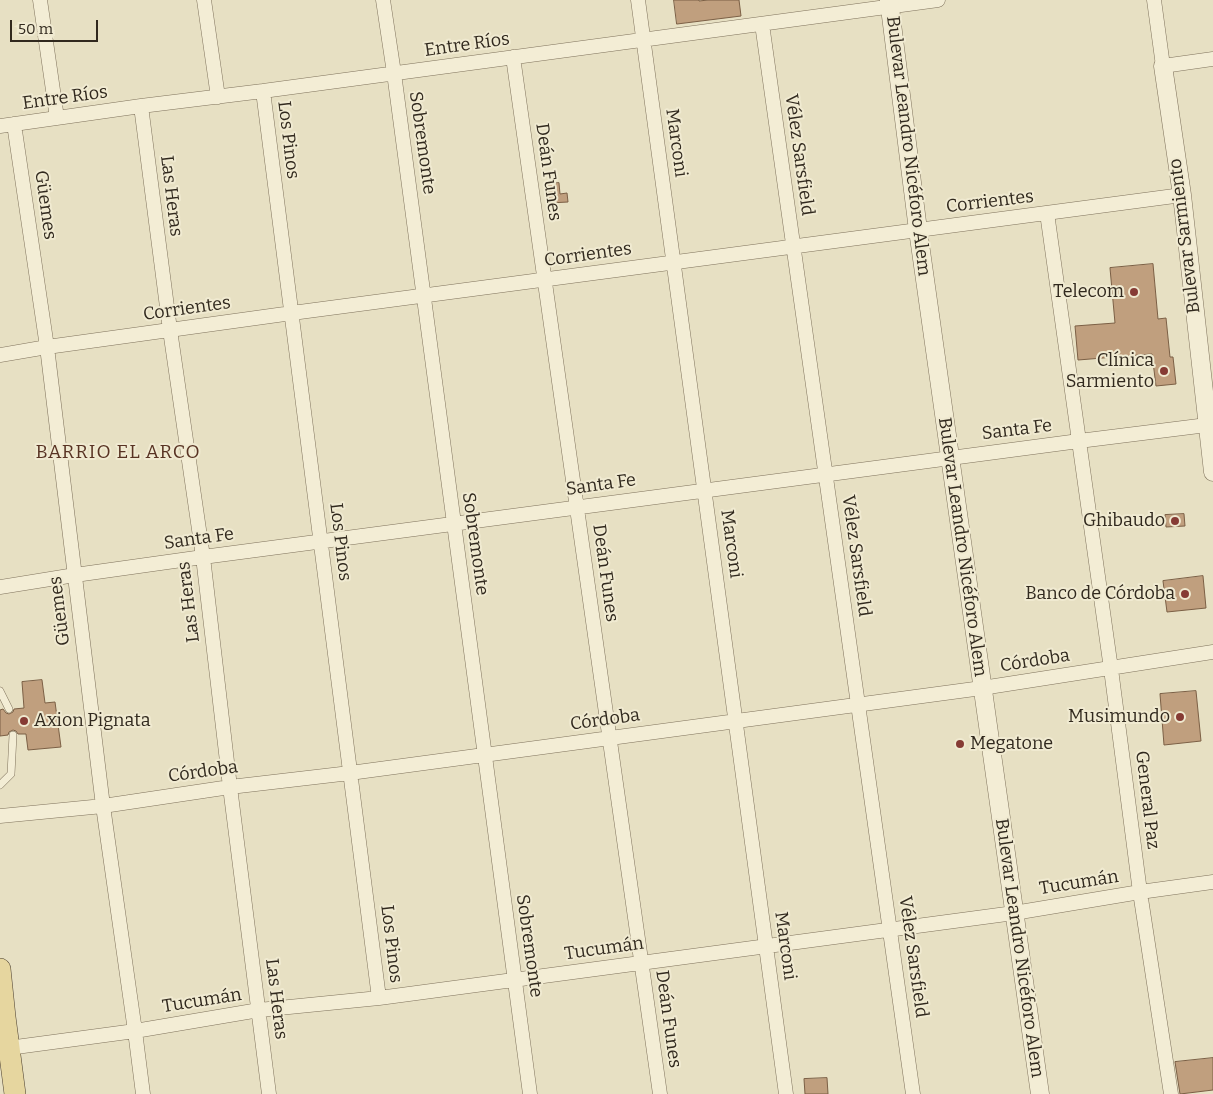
<!DOCTYPE html>
<html>
<head>
<meta charset="utf-8">
<style>
	body { margin:0 }
	#map { position:relative; width:1213px; height:1094px; overflow:hidden; background:#e7e0c3; font-family:Bitter,serif }
	canvas { display:block }
	.scale { position:absolute; left:10px; top:20px; width:88px; height:22px; box-sizing:border-box; border:2px solid #31291e; border-top:0; padding-left:6px; font-size:15px; line-height:18px; white-space:nowrap; color:#31291e; -webkit-text-stroke:4px #f0ead1; paint-order:stroke }
</style>
</head>
<body>
<div id="map">
<canvas width="1213" height="1094"></canvas>
<div class="scale">50 m</div>
</div>
<script>
const g = document.querySelector('canvas').getContext('2d');
g.lineJoin = 'round';
function paint(path, color) {
  g.fillStyle = color;
  g.fill(path, 'evenodd');
}
function stroke(path, color, width, dash) {
  g.strokeStyle = color;
  g.lineWidth = width;
  g.lineCap = dash ? 'butt' : 'round';
  g.setLineDash(dash || []);
  g.stroke(path);
}
function label(font, color, halo, rows, align = 'center') {
  g.font = font + ' Bitter,serif';
  g.lineWidth = 4;
  g.setLineDash([]);
  g.textBaseline = 'middle';
  g.strokeStyle = halo;
  g.fillStyle = color;
  for (const [text, x, y, turn = 0] of rows) {
    g.save();
    g.translate(x, y);
    g.rotate((+turn || 0) * Math.PI / 180);
    g.textAlign = isNaN(turn) ? turn : align;
    if (halo) g.strokeText(text, 0, 0);
    g.fillText(text, 0, 0);
    g.restore();
  }
}
const building = new Path2D(`
	M674,0H699V1L708,0H739L741,16L677,24Z
	M559,183L560,194L567,193L568,202L549,203L547,184Z
	M1153,264L1158,319L1166,318L1170,357H1173L1176,384L1156,386L1152,354L1078,360L1075,326L1115,323L1110,268Z
	M1184,514L1185,526L1166,527L1165,515Z
	M1203,576L1206,608L1167,612L1163,581Z
	M42,680L45,703L55,702L61,747L28,750L26,734H18L16,731L13,730L9,732L8,735L0,736V710L3,709L6,713L9,714L13,712L14,709L24,708L22,682Z
	M1196,691L1201,741L1164,745L1160,694Z
	M1213,1058V1090L1180,1094L1175,1062Z
	M827,1078L828,1094H805L804,1079Z`);
paint(building, '#c09f7e');
stroke(building, '#7b5f45', 1);
const service = new Path2D(`
	M0,691L9,709
	M0,785L11,774L13,735`);
const minor = new Path2D(`
	M40,0L57,118
	M204,0L218,97
	M383,0L394,73L530,1094
	M638,0L786,1094
	M1154,0L1163,66L1213,59
	M762,24L913,1094
	M513,57L660,1094
	M263,91L379,998
	M141,106L170,330L203,557L230,787L269,1094
	M14,124L47,347L103,806L135,1031L143,1094
	M0,126L141,106L263,91L938,0
	M1047,213L1111,669L1140,892L1171,1094
	M0,355L47,347L292,313L1182,195
	M0,587L75,575L203,557L1079,441L1207,425
	M0,816L103,806L230,787L350,773L982,688L1213,652
	M1,1049L135,1031L259,1010L379,998L1014,913L1140,892L1213,882`);
const tertiary = new Path2D(`
	M889,0L918,230L1040,1094
	M1163,66L1182,195L1213,472`);
const primary = new Path2D(`
	M0,969L5,1017L15,1094`);
stroke(service, '#7f725c', 8);
stroke(minor, '#7f725c', 15);
stroke(tertiary, '#7f725c', 19);
stroke(primary, '#4d4030', 22);
stroke(service, '#f3edd5', 7);
stroke(minor, '#f3edd5', 14);
stroke(tertiary, '#f3edd5', 18);
stroke(primary, '#e6d69f', 21);
for (const [x, y, r, color] of [
	[1134,292,5,"#863b34"],
	[1164,371,5,"#863b34"],
	[1175,521,5,"#863b34"],
	[1185,594,5,"#863b34"],
	[1180,717,5,"#863b34"],
	[24,721,5,"#863b34"],
	[960,744,5,"#863b34"]
]) {
  const dot = new Path2D();
  dot.arc(x, y, r, 0, 2 * Math.PI);
  g.fillStyle = color;
  g.fill(dot);
  stroke(dot, '#f0ead1', 2);
}
label('18px', '#31291e', '#f0ead1', [
	["Entre Ríos",467,45,-8],
	["Entre Ríos",65,98,-8],
	["Los Pinos",288,140,83],
	["Sobremonte",422,143,82],
	["Marconi",676,143,82],
	["Bulevar Leandro Nicéforo Alem",908,146,83],
	["Vélez Sarsfield",799,155,82],
	["Deán Funes",548,172,82],
	["Las Heras",171,196,83],
	["Corrientes",990,202,-7],
	["Güemes",45,205,82],
	["Bulevar Sarmiento",1185,236,-97],
	["Corrientes",588,255,-8],
	["Corrientes",187,309,-8],
	["Santa Fe",1017,430,-7],
	["Santa Fe",601,485,-8],
	["Santa Fe",199,539,-8],
	["Los Pinos",340,542,83],
	["Sobremonte",475,544,82],
	["Marconi",731,544,82],
	["Bulevar Leandro Nicéforo Alem",962,547,82],
	["Vélez Sarsfield",856,556,82],
	["Deán Funes",605,573,82],
	["Las Heras",189,602,-97],
	["Güemes",60,611,-97],
	["Córdoba",1035,661,-9],
	["Córdoba",605,720,-8],
	["Córdoba",203,772,-8],
	["General Paz",1147,800,83],
	["Tucumán",1079,883,-9],
	["Los Pinos",391,944,83],
	["Sobremonte",529,946,82],
	["Marconi",785,946,82],
	["Bulevar Leandro Nicéforo Alem",1019,948,82],
	["Tucumán",604,949,-8],
	["Vélez Sarsfield",913,957,82],
	["Las Heras",276,999,83],
	["Tucumán",202,1001,-9],
	["Deán Funes",668,1019,82]
]);
label('18px', '#31291e', '#f0ead1', [
	["Telecom",1124,292],
	["Clínica",1154,361],
	["Sarmiento",1154,382],
	["Ghibaudo",1165,521],
	["Banco de Córdoba",1175,594],
	["Musimundo",1170,717],
	["Axion Pignata",34,721,"left"],
	["Megatone",970,744,"left"]
], 'right');
g.letterSpacing = '1px';
label('19px', '#583323', '#f0ead1', [
	["BARRIO EL ARCO",118,453]
]);
g.letterSpacing = '0px';
</script>
</body>
</html>
